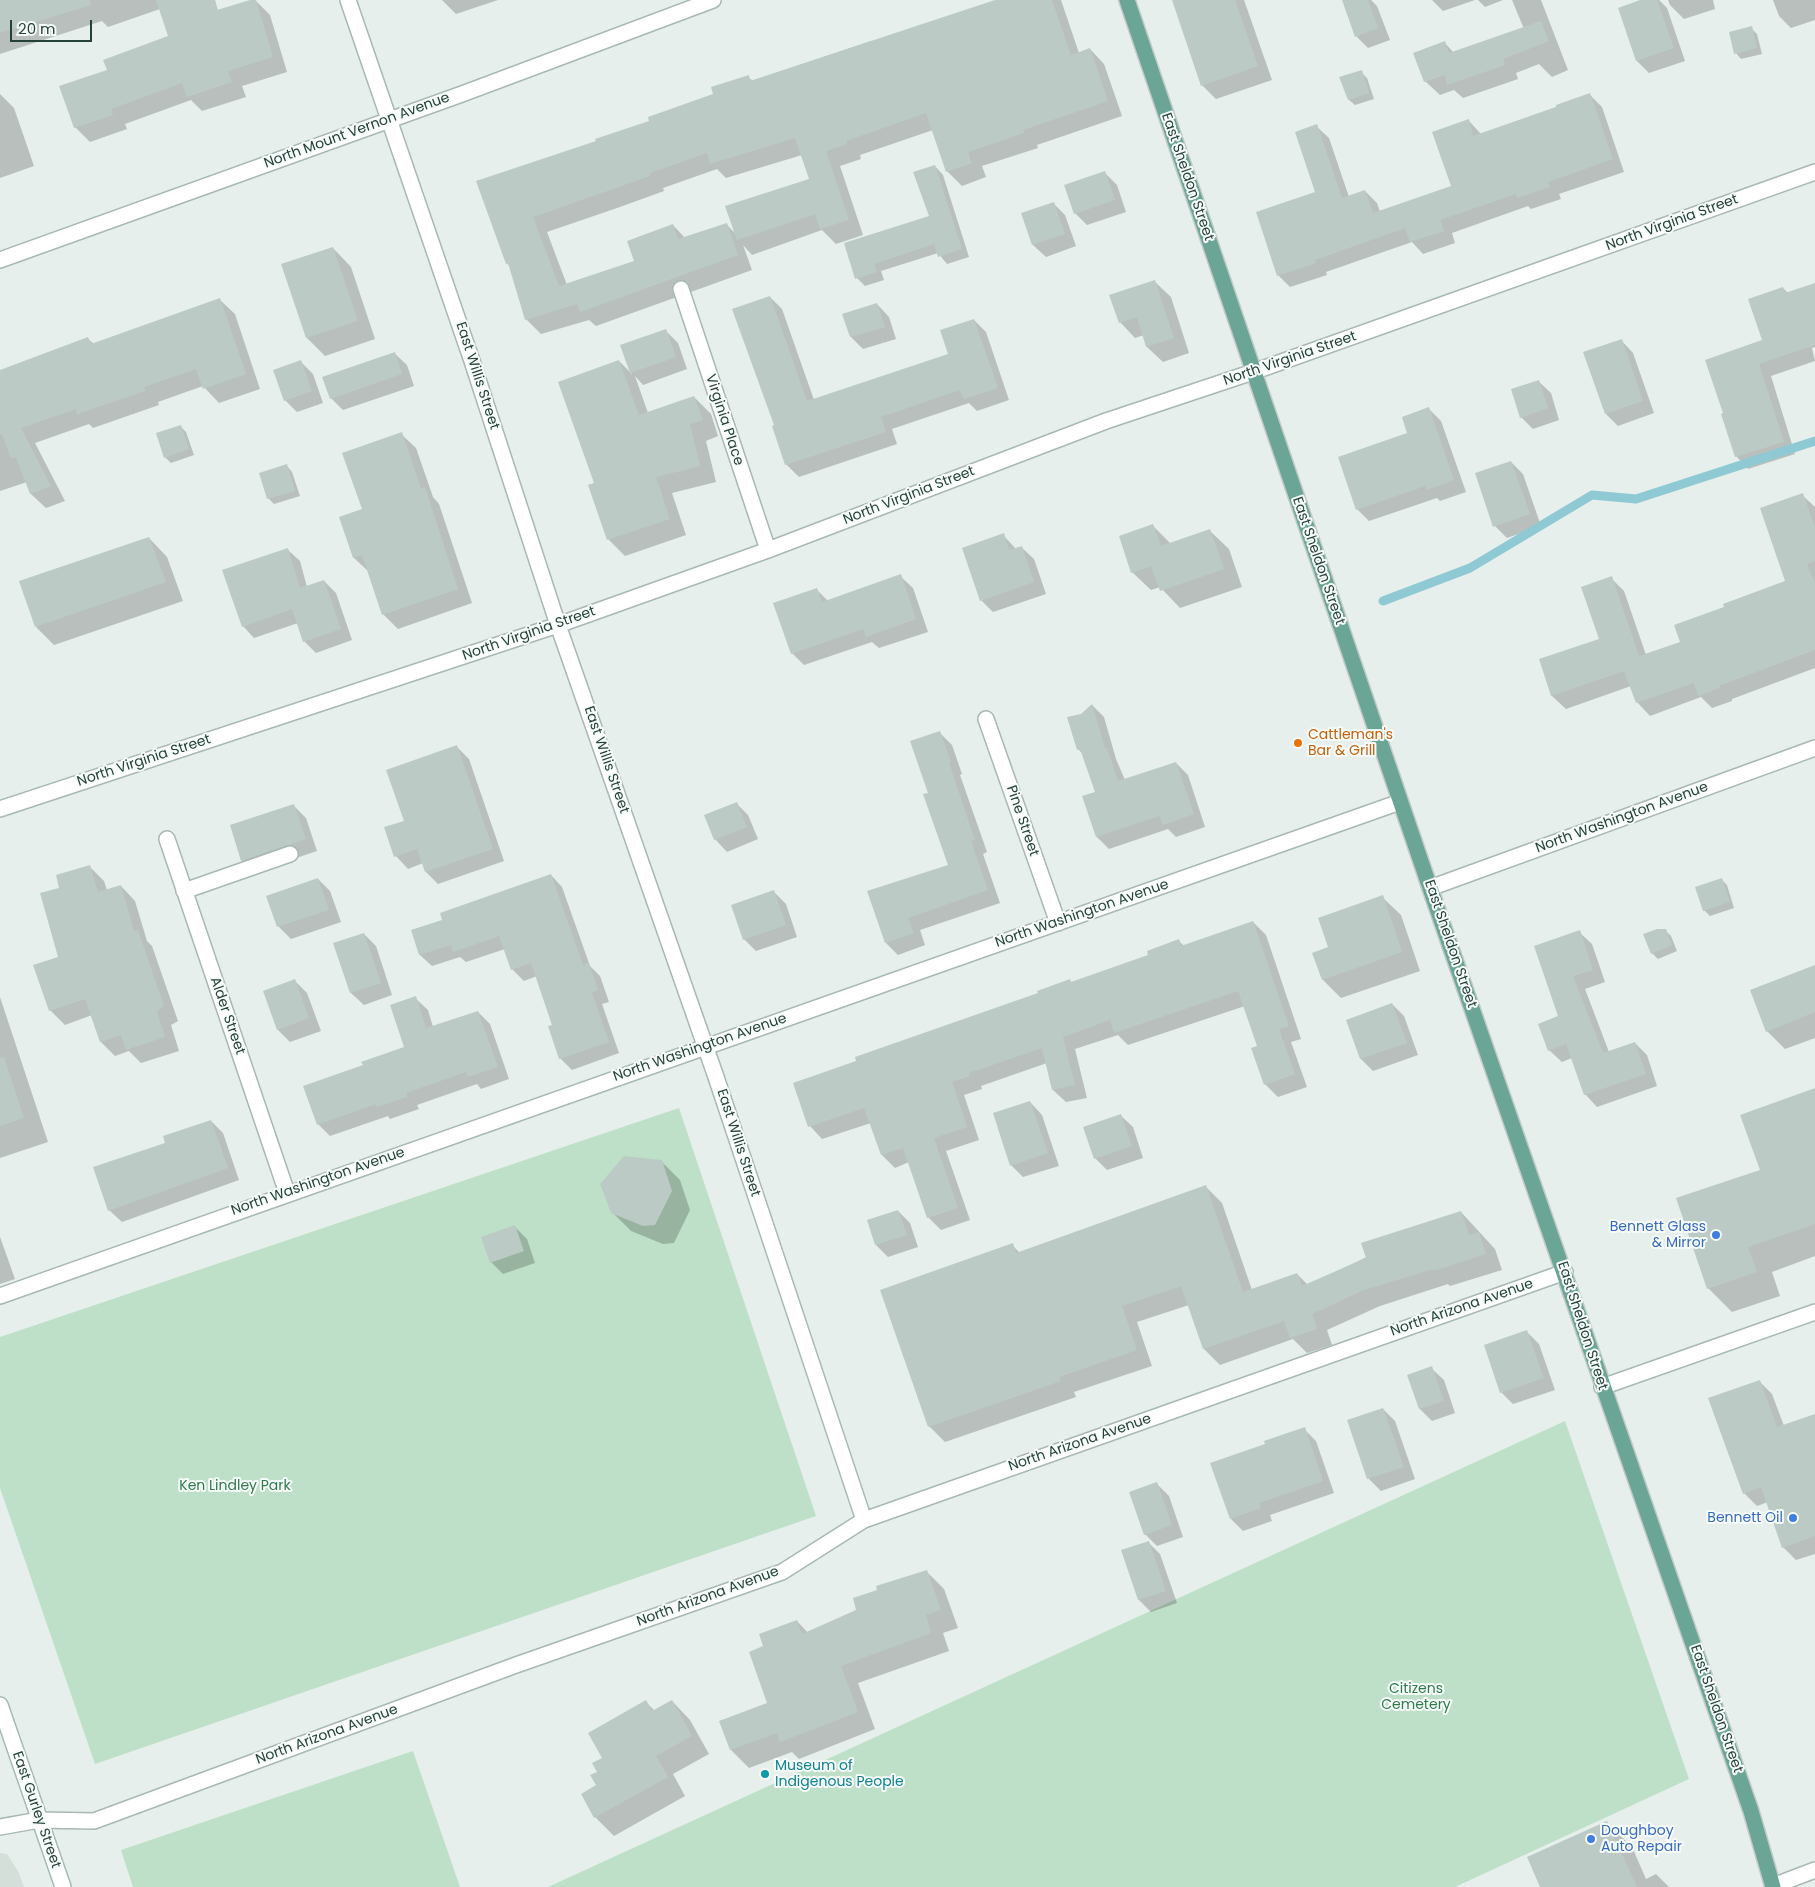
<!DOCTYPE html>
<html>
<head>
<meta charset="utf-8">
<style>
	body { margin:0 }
	#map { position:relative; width:1815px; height:1887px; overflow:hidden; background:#e6efeb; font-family:Poppins,sans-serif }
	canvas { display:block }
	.scale { position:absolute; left:10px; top:20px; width:82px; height:22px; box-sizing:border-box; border:2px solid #24423a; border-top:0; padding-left:6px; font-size:15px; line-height:18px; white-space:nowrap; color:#24423a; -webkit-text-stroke:4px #f7fbf9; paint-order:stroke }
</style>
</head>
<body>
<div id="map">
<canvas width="1815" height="1887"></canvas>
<div class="scale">20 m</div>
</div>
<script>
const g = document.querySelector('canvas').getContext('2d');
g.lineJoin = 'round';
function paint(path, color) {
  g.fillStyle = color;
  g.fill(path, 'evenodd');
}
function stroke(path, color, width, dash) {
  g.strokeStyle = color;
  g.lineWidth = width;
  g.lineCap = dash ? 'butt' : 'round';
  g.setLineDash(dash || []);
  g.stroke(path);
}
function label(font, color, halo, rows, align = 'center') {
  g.font = font + ' Poppins,sans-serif';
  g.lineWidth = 4;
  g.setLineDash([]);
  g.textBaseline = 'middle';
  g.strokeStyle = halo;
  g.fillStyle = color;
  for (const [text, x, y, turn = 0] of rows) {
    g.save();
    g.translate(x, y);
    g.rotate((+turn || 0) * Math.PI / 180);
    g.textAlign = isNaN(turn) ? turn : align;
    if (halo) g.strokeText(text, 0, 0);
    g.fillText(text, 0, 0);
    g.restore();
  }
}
paint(new Path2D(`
	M0,1853L7,1854L18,1871L24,1887H0Z`), '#d4dfda');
paint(new Path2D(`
	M679,1108L816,1516L95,1764L0,1488V1337Z
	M1565,1421L1689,1779L1455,1887H548Z
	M413,1751L460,1887H133L121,1850Z`), '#bfe0c8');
paint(new Path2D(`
	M0,0H215L218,11L255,0L270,15L287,72L242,86L246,97L202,111L191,100L125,124L127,129L90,142L75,127L108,70L169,37L160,9L108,27L102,21L0,54Z
	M442,0H498L456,14Z
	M999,0H1061L1079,53L1090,49L1104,64L1122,116L1037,145L1038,148L982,166L986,177L962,186L947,171L933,130L860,155L861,159L840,166L863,235L836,244L822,230L752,255L743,245L752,270L596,326L589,320L541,334L526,319L510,267L507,263L477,182L598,142L651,122L715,95L748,77L753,81L871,41L872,42ZM802,155L811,179L735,233L726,224L685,238L673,225L636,261L567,285L547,232L620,207L664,191L663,188L717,169L726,178Z
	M1181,0H1244L1272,80L1216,99L1202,85Z
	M1349,0H1371L1377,6L1390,40L1368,48L1356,36Z
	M1432,0H1475L1443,11Z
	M1478,0H1503L1485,7Z
	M1512,0H1541L1568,70L1552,77L1539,64L1516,73L1518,79L1463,98L1454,90L1440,95L1425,81L1444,42L1454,53L1524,29Z
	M1644,0H1659L1667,8L1685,61L1649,73L1637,61L1619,9Z
	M1668,0H1713L1715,9L1684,19L1670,5Z
	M1773,0H1815V20L1791,28L1779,16Z
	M1751,28L1757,34L1762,54L1741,59L1736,53Z
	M1361,72L1367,78L1374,99L1355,105L1349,100Z
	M0,94L14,108L34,166L0,178Z
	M1590,95L1602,107L1624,172L1559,194L1561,199L1531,209L1528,206L1452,233L1455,243L1423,254L1412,242L1326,272L1327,275L1290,287L1278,275L1317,193L1316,126L1329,138L1349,197L1365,191L1377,203L1380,212L1453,187L1469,121L1481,134Z
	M935,166L943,175L969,257L947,264L938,253L881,271L884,280L865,286L857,278L930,217Z
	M1105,173L1117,185L1126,212L1087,225L1075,213Z
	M1053,203L1065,215L1076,246L1046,257L1033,245L1023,214Z
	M333,248L351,267L375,339L325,356L307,338L282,265Z
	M1155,282L1171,297L1189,353L1163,362L1147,347L1144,335L1135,338L1120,322Z
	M1815,284V347L1812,348L1815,361L1771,376L1795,454L1748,469L1736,456L1764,341L1783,288L1788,293Z
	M770,297L782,309L814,400L950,354L974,320L986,332L1009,400L977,411L969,403L892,429L897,444L799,477L786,464L776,426Z
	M220,300L235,314L260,389L219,403L203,386L158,402L159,405L93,428L89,424L35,443L65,501L46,508L31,494L27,482L0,491V371L88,339L94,344Z
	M877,304L889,317L896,339L863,349L851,337Z
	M666,331L678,343L687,369L643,385L635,376L648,413L694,397L711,414L718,436L706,441L716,482L672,493L686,535L625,556L609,540L590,485L595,484L619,361L632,374L622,346Z
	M1621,340L1633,353L1654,413L1618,426L1606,414Z
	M394,353L407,365L414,386L343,410L331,398Z
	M301,362L313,374L323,403L297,412L285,400Z
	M1538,381L1551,393L1559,420L1533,429L1521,417Z
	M1429,409L1441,421L1466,492L1440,501L1437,498L1369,521L1357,509L1409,434Z
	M180,426L186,432L194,455L171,463L165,457Z
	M401,434L416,448L433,497L439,504L472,603L398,629L383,614L369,572L354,558L341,518L363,510Z
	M1511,462L1523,474L1541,526L1507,538L1495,526Z
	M287,466L292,472L300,496L274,504L268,498Z
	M1802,495L1815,507V668L1732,699V701L1712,708L1701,697L1650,716L1637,702L1631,686L1566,709L1552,696L1540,660L1600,639L1611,578L1624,591L1646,655L1681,643L1726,608L1786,581Z
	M1153,526L1171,544L1210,531L1229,549L1242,587L1180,608L1160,587L1151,590L1132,572Z
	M1003,535L1016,549L1021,547L1034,559L1046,594L993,612L981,600Z
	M149,538L167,557L183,601L54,645L36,627Z
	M288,550L300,561L307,587L324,581L336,593L352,640L316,653L304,641L298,623L254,638L243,626Z
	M900,576L913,588L928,632L879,648L872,642L804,665L792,653L817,590L828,601Z
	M1092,705L1104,717L1116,759L1125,780L1176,763L1188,775L1205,827L1176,837L1168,829L1109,849L1097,837L1084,797L1096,793L1083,754L1078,749L1081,715Z
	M940,733L952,745L962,774L960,775L987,852L983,854L1000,903L920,930L925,945L898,955L886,943L949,866L930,794Z
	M457,747L469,759L504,861L438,884L426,872L423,863L408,869L396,856L406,821Z
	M736,803L748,815L758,839L727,852L715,839Z
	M294,806L306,818L317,851L255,872L242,860Z
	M90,867L104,881L107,890L121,886L135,901L147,941L152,946L178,1021L171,1025L179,1051L141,1063L129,1051L115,1056L101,1042L92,1015L65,1025L50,1010L60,957V888Z
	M551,875L562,887L590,966L600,976L609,1002L602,1004L619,1053L572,1070L560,1058L554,1025L537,976L524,981L512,969L505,949L466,962L460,957L432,966L420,955L412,931L444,921Z
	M318,879L330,891L341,922L291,939L279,927L268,896Z
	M1721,879L1727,885L1734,908L1710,916L1704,910Z
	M774,892L786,904L797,937L756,951L744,939Z
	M1382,897L1401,915L1420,971L1341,998L1323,980L1330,948Z
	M1253,922L1266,935L1301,1039L1291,1042L1307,1087L1278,1097L1265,1084L1258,1047L1245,1006L1128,1045L1118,1035L1075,1049L1087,1098L1066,1102L1053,1090L1047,1063L981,1086L982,1089L964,1095L979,1140L946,1151L970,1220L941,1230L928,1217L909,1162L895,1168L882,1155L871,1123L822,1139L810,1126L1039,993L1070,981L1072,983L1150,956L1179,941L1184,946Z
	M1665,930L1671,936L1677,951L1658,959L1652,953Z
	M1579,932L1592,944L1605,982L1585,989L1609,1052L1635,1043L1647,1055L1657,1086L1597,1107L1585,1094L1572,1058L1562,1062L1549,1050Z
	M364,934L376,946L392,995L364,1005L351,993L335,944Z
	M1815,966V1038L1785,1049L1767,1031Z
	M295,981L307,993L321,1031L290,1042L278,1030Z
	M0,997L48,1142L0,1158Z
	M415,998L428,1010L433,1027L478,1012L490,1024L509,1079L481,1089L477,1084L417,1105L419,1109L390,1119L388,1116L330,1136L318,1124L364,1066L405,1048Z
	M1392,1004L1404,1016L1418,1055L1373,1071L1361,1059L1348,1021Z
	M1815,1090V1256L1772,1272L1780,1296L1732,1312L1708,1288L1761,1171Z
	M1030,1102L1042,1115L1059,1166L1023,1177L1011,1165Z
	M1120,1115L1133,1127L1143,1158L1107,1170L1095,1158Z
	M211,1121L223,1133L239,1180L122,1222L109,1210L167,1144Z
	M661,1161L680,1180L690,1210L674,1243L663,1244L631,1231L612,1212Z
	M1206,1187L1222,1203L1252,1290L1297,1274L1308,1285L1461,1212L1495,1249L1502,1270L1450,1286L1448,1284L1380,1306L1327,1330L1332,1345L1307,1353L1293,1339L1220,1365L1204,1349L1189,1305L1137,1322L1152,1366L1074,1392L1076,1397L945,1442L929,1426L1012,1245L1020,1253Z
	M898,1211L910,1223L918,1247L888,1257L876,1245Z
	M514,1226L527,1239L535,1263L503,1274L491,1262Z
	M0,1237L15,1279L0,1284Z
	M1527,1332L1539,1344L1555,1390L1513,1404L1501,1392Z
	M1431,1368L1444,1380L1455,1413L1432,1421L1420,1409Z
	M1759,1381L1772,1394L1784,1426L1815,1415V1554L1796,1560L1783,1547L1768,1502L1757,1506L1744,1493Z
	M1383,1409L1395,1421L1415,1479L1381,1491L1369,1479L1349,1421Z
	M1304,1429L1316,1441L1334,1493L1270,1515L1272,1521L1243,1531L1231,1519L1267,1445Z
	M1157,1484L1169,1496L1183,1537L1157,1546L1145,1534Z
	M1148,1542L1160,1554L1177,1603L1151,1612L1139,1600L1122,1551Z
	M926,1571L944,1589L958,1628L943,1633L949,1651L858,1683L875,1729L799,1759L792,1752L749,1768L731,1750L721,1721L768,1704L764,1646L797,1621L808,1633L858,1611Z
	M672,1701L690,1720L709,1754L673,1774L685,1796L614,1836L595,1817L598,1772L603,1758L646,1702L655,1711Z
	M1607,1823L1632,1847L1646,1879L1656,1874L1669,1887H1542Z`), '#0003');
stroke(new Path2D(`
	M1383,601L1470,568L1592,495L1636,499L1815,441`), '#8ec9d4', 9);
paint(new Path2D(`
	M0,0H90L91,5L0,33Z
	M156,0H215L217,10L250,0H256L273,57L228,71L232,82L187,97L182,83L111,109L113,115L74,128L59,86L107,70L103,60L168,36Z
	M995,0H1052L1071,55L1090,48L1108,101L1023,130L1024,133L968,152L972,163L946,172L926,113L846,141L847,144L826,151L849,220L820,229L815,214L737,240L725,206L809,179L795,138L710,164L707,153L650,173V176L533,217L559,286L634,261L627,241L673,224L678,239L727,223L738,255L580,312L577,304L525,320L508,263L506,264L476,181L596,141L595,139L649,121L648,117L713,94L711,87L749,75L750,81Z
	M1172,0H1235L1258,66L1201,86Z
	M1342,0H1368L1378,28L1355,37Z
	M1640,0H1657L1674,48L1636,61L1618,8Z
	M1541,21L1549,41L1503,59L1505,65L1447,85L1445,75L1424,82L1413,53L1445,41L1449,53Z
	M1752,26L1757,48L1734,54L1729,32Z
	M1362,70L1369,93L1348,100L1339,77Z
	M1590,93L1613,159L1548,182L1550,187L1517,198L1516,194L1440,220L1444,231L1410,242L1405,228L1315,260L1316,263L1277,276L1256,212L1315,192L1295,132L1317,124L1342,198L1365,190L1373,213L1451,186L1432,132L1469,119L1473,136L1556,107V105Z
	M935,165L962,249L938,257L934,244L874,264L877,272L855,279L844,243L929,216L913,172Z
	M1105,171L1115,200L1074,214L1064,185Z
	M1054,202L1065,234L1032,245L1021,213Z
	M333,247L358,321L306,338L281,264Z
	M1155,280L1174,338L1146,347L1137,317L1119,323L1109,295Z
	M1815,283V345L1759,364L1784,442L1735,457L1721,414L1723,413L1705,360L1762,340L1748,299L1783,287L1785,293Z
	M770,296L807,401L948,354L940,330L974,319L998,388L964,399L960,390L881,417L886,432L785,465L772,426L774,425L732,309Z
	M220,298L246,374L203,389L196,369L144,387L145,391L77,414L76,409L21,428L51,486L30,494L16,457L11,459L2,434L0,435V370L88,337L91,344Z
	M877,303L885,327L850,337L842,314Z
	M666,329L676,357L630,373L620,345Z
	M1622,339L1643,401L1605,414L1583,352Z
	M395,352L402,374L330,399L322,377Z
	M301,360L312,391L284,401L273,370Z
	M619,360L639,415L694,396L703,420L690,424L700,466L656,477L670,519L607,540L588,485L594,483L558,382Z
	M1539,380L1548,408L1520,418L1511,389Z
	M1429,407L1454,480L1427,490L1425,486L1356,510L1338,457L1407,433L1402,417Z
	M181,425L189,449L164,458L156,433Z
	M402,432L421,489L425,487L458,589L382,615L362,555L353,558L339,517L362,509L342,453Z
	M1511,461L1530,514L1493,527L1475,473Z
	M287,464L295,491L267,499L259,473Z
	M1803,493L1815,529V561L1807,564L1815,584V650L1719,686L1720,688L1698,696L1694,683L1636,703L1624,671L1551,696L1539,659L1599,639L1581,587L1612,576L1639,656L1680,642L1674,625L1724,607L1723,604L1785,581L1760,508Z
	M1153,524L1161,546L1210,529L1224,569L1160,591L1151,566L1131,573L1119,536Z
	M1004,533L1009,550L1022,546L1034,582L980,601L962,548Z
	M149,537L166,582L35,627L19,581Z
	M288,548L300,588L324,580L341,629L303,642L292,609L242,627L222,570Z
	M901,574L916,619L866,637L863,629L791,654L773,603L817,588L822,602Z
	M1092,704L1105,748H1107L1118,781L1176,762L1194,814L1163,825L1159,816L1096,837L1082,796L1095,792L1080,749L1077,750L1067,717L1081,714Z
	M940,731L951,762L949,763L975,840L971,841L988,890L908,918L914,933L885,943L867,891L948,865L923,794L928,793L910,741Z
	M457,745L493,849L425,872L417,849L394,857L384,827L404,821L386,770Z
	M737,802L747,827L714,840L704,815Z
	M294,804L306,839L241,861L230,825Z
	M90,865L98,892L121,885L134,931L138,930L164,1006L157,1011L165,1037L126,1050L121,1035L100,1042L85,999L49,1011L33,965L58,957L40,893L59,888L56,875Z
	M551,874L583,965L589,963L598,990L592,993L609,1042L559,1059L548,1026L552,1025L531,963L511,970L499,936L453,952L451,945L419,955L411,930L442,920L440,913Z
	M318,878L329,910L277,927L266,896Z
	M1722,878L1730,902L1703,911L1695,887Z
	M774,890L786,925L743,940L731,905Z
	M1383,895L1402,952L1322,980L1312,953L1328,947L1318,918Z
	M1253,921L1289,1026L1279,1029L1295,1074L1264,1085L1251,1048L1257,1046L1238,991L1114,1033L1110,1020L1063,1037L1075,1085L1052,1090L1042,1048L969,1073L970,1076L952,1082L967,1127L934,1138L958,1208L927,1218L903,1148L881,1155L864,1108L808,1127L793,1083L856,1061L855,1057L1038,993L1037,991L1070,979L1071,982L1148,955L1147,951L1179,939L1181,946Z
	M1657,929H1666L1672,945L1651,954L1643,934Z
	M1580,930L1593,970L1573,976L1603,1053L1635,1042L1646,1074L1584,1095L1566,1044L1548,1051L1538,1024L1558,1016L1534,946Z
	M364,933L381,983L350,993L333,943Z
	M1815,965V1012L1766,1032L1750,990Z
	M295,979L309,1018L277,1030L263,991Z
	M416,996L426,1028L478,1011L498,1067L468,1077L466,1072L406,1093L407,1097L377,1107L376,1104L317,1125L303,1086L363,1065L361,1062L404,1047L390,1005Z
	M1392,1003L1407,1043L1360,1059L1346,1020Z
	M4,1057L24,1118L0,1126V1058Z
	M1815,1088V1224L1748,1247L1757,1272L1707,1289L1676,1198L1760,1170L1740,1115Z
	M1030,1101L1048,1153L1010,1166L993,1113Z
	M1121,1114L1132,1146L1094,1159L1083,1127Z
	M211,1120L228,1168L108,1211L93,1167L165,1143L163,1136Z
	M624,1156L662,1160L672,1191L655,1225L643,1226L611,1213L600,1184Z
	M1206,1185L1243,1292L1297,1273L1302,1286L1366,1258L1361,1243L1461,1211L1469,1235L1479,1232L1486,1254L1433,1271V1269L1364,1290L1312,1314L1317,1329L1290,1338L1284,1321L1203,1349L1181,1286L1122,1306L1137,1350L1059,1377L1061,1381L928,1427L880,1290L1013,1243L1016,1253Z
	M898,1210L907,1235L875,1245L867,1220Z
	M515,1225L524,1251L490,1263L481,1237Z
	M1527,1330L1544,1378L1500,1393L1484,1345Z
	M1432,1366L1444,1401L1419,1409L1407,1375Z
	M1760,1380L1777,1427L1815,1414V1536L1782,1548L1761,1487L1743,1494L1708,1398Z
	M1383,1408L1404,1467L1367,1479L1347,1420Z
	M1305,1427L1323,1481L1259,1503L1261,1508L1230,1519L1210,1463L1265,1444L1264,1441Z
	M1157,1482L1172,1525L1144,1535L1129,1492Z
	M1149,1541L1166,1591L1138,1600L1121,1550Z
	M927,1570L941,1610L926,1615L931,1633L841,1666L858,1712L780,1742L777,1733L730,1750L719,1721L767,1703L749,1652L763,1646L759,1634L797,1620L802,1634L856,1610L853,1598L877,1590L876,1586Z
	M646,1700L652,1711L672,1700L692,1736L656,1756L668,1777L594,1818L581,1794L596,1785L590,1775L597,1772L592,1763L602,1758L588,1733Z
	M1607,1821L1637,1887H1540L1527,1857Z`), '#bbcac4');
const minor = new Path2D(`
	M348,0L472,361L558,625L716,1077L864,1520
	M681,289L768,550
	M986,719L1058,923
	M0,809L558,625L768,550L1106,421L1253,372L1815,172
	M167,839L287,1193
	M1430,888L1815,748
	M184,891L290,854
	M0,1296L1400,802
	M1602,1387L1815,1312
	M0,1827L39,1820L94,1821L516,1665L782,1572L864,1520L1565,1272
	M1773,1886L1815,1870`);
const tertiary = new Path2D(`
	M0,260L462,94L713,0`);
const secondary = new Path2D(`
	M0,1705L63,1887`);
const primary = new Path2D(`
	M1127,0L1430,888L1751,1811L1773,1887`);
stroke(minor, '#a8b8b2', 18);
stroke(tertiary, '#a8b8b2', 18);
stroke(secondary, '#a4bbb3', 18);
stroke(primary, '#c2cac8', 18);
stroke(minor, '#fff', 15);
stroke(tertiary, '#fff', 15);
stroke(secondary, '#fff', 15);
stroke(primary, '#6aa596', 15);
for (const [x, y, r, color] of [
	[1298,743,5,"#e8710a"],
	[1716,1235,5,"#3f7fe0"],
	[1793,1518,5,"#3f7fe0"],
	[765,1774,5,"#0f9aa8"],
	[1591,1839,5,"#3f7fe0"]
]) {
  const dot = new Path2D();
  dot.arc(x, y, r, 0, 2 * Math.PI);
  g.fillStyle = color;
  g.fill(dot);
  stroke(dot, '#f7fbf9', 2);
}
label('14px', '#24423a', '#f7fbf9', [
	["North Mount Vernon Avenue",357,131,-20],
	["East Sheldon Street",1187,177,71],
	["North Virginia Street",1672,223,-20],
	["North Virginia Street",1290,359,-19],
	["East Willis Street",477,376,72],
	["Virginia Place",724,420,72],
	["North Virginia Street",909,496,-21],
	["East Sheldon Street",1318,561,71],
	["North Virginia Street",529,634,-19],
	["East Willis Street",606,760,71],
	["North Virginia Street",144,761,-18],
	["North Washington Avenue",1622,818,-20],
	["Pine Street",1022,821,71],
	["North Washington Avenue",1082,914,-19],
	["East Sheldon Street",1450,944,71],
	["Alder Street",227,1016,71],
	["North Washington Avenue",700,1048,-19],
	["East Willis Street",738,1143,72],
	["North Washington Avenue",318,1182,-19],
	["North Arizona Avenue",1462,1308,-19],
	["East Sheldon Street",1582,1326,72],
	["North Arizona Avenue",1080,1443,-19],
	["North Arizona Avenue",708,1597,-20],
	["East Sheldon Street",1716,1709,71],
	["North Arizona Avenue",327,1735,-20],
	["East Gurley Street",36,1810,71]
]);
label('14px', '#c56008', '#f7fbf9', [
	["Cattleman's",1308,735],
	["Bar & Grill",1308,751]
], 'left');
label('14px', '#366cbe', '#f7fbf9', [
	["Bennett Glass",1706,1227],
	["& Mirror",1706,1243],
	["Bennett Oil",1783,1518],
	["Doughboy",1601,1831,"left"],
	["Auto Repair",1601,1847,"left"]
], 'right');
label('14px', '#2d7a4b', '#f7fbf9', [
	["Ken Lindley Park",235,1486],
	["Citizens",1416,1689],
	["Cemetery",1416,1705]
]);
label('14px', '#0d838f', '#f7fbf9', [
	["Museum of",775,1766],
	["Indigenous People",775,1782]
], 'left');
</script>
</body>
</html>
